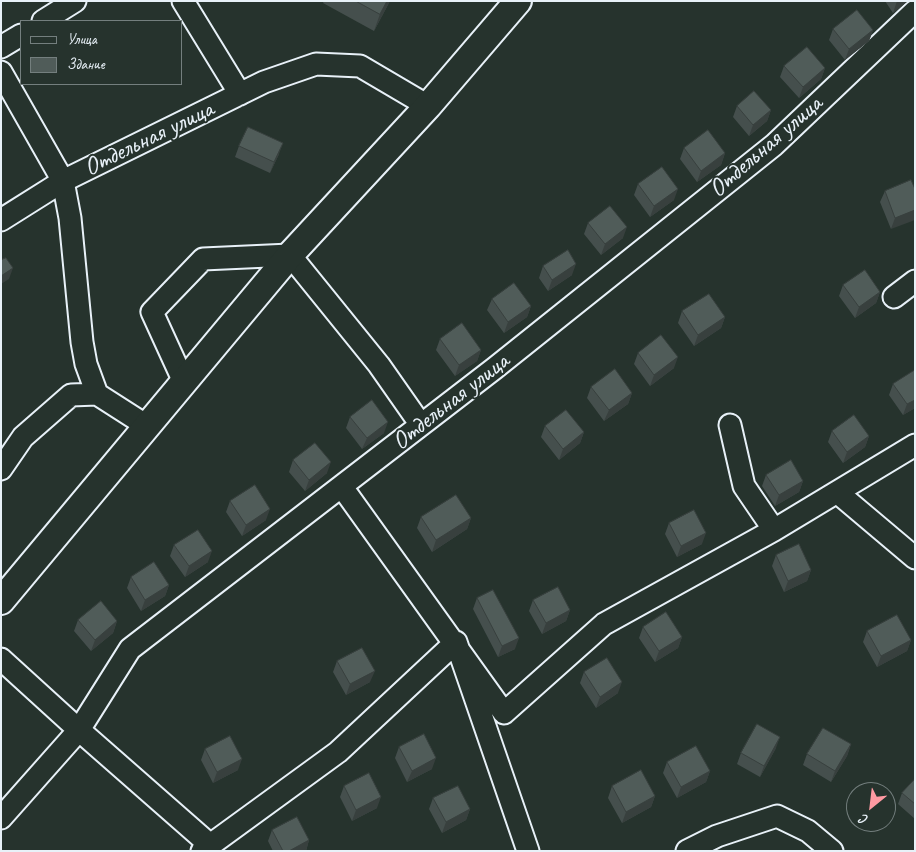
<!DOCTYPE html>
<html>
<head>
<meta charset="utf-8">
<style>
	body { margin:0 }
	#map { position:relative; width:916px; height:852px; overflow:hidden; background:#26332d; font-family:Caveat,sans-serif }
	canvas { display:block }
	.frame { position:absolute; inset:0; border:2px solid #e8f1f8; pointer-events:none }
	.legend { position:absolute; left:20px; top:20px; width:162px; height:65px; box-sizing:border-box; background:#26332d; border:1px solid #747f7e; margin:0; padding:6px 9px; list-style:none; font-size:15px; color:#e8f1f8 }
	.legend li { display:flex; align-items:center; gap:10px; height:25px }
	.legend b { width:25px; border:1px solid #747f7e }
	.north { position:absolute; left:846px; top:782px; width:50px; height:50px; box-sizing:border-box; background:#26332d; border:1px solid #747f7e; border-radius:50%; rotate:209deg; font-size:14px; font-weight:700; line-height:20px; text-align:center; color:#e8f1f8 }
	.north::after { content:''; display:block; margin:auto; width:18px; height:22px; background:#ff9aa2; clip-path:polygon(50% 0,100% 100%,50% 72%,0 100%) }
</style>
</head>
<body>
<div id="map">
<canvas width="916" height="852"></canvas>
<div class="frame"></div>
<ul class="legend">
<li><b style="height:6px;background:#26332d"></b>Улица</li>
<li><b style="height:14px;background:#505c59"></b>Здание</li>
</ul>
<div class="north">С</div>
</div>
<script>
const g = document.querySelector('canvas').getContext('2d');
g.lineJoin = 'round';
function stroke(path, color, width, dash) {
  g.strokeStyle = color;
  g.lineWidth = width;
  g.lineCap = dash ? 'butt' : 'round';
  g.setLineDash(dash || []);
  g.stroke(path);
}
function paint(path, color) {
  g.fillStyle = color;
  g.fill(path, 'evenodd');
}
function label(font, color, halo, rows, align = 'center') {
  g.font = font + ' Caveat,sans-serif';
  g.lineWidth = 4;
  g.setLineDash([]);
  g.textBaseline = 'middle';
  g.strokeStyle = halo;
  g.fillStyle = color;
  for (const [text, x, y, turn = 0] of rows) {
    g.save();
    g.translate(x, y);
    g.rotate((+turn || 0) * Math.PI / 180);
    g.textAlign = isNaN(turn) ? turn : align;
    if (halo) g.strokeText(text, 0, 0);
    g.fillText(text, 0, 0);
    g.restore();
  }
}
const minor = new Path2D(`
	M183,1L240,94
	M43,21L75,1
	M1,47L21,35
	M1,72L63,181L70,218L82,342L86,364L97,394
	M1,220L63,181L264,82L316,64L360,66L428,106
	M894,297L915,281
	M184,382L152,312L203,259L290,255L379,365L421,425
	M730,425L744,486L774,530
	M1,469L23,437L71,395L97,394L147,426
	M342,487L504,713L604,624L774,530L915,445
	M838,493L915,558
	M1,659L79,730L130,649L495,368L774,145L915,11
	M1,818L79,730L210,845
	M202,851L338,752L456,642L528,851
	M687,851L717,836L777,816L808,831L832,851`);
const major = new Path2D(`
	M1,601L290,255L428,106L518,1`);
stroke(minor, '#e8f1f8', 25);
stroke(major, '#e8f1f8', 30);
stroke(minor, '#26332d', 21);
stroke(major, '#26332d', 26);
paint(new Path2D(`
	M324,1H390L374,31L323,3Z
	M885,1H908L893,13Z
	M833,29L873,30L869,41L845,60L829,40Z
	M784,66L825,68L821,79L799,98L780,77Z
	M737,106L771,110L767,121L749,136L733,117Z
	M239,146L279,154L270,173L235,157Z
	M684,148L725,153L721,165L697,182L680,159Z
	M638,184L674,200L650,217L634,195Z
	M915,189L891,229L880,202L885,191Z
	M588,223L623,238L601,255L584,234Z
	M543,266L572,275L548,291L539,278Z
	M843,285L880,292L876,303L855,318L839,296Z
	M492,299L531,306L527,317L504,333L487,310Z
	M682,311L725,317L721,328L694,346L678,323Z
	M440,339L481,350L477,361L455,376L436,350Z
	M638,353L674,368L650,386L634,364Z
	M915,370V408L903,415L889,395L893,384Z
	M591,387L632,393L628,404L604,421L587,398Z
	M350,417L384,433L362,449L346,428Z
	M545,426L584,432L580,443L559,460L541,437Z
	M832,431L869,436L865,447L843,463L828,442Z
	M293,460L327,473L305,491L289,472Z
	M766,475L803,481L799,492L775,506L762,486Z
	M230,501L266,520L242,536L226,512Z
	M421,517L471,518L467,529L432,552L417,528Z
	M669,523L702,544L677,557L665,534Z
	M174,545L208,562L185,577L170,556Z
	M776,555L811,570L807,581L784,592L772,566Z
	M131,577L169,585L165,596L141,611L127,588Z
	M477,598L515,649L498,657L473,609Z
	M533,600L570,610L566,621L542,634L529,611Z
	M78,620L117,621L113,633L91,651L74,631Z
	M643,627L682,637L678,648L655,662L639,638Z
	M867,631L911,640L907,651L877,667L863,642Z
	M337,661L370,682L346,695L333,672Z
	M584,672L618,693L596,708L580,683Z
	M851,744L847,756L831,782L803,765L807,754Z
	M399,747L432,769L407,782L395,758Z
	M776,748L760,777L737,764L741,753Z
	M205,749L238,770L213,783L201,760Z
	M667,762L710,771L706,782L677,798L663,773Z
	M915,779V819L898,804L902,793Z
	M344,786L377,808L352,821L340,797Z
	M612,786L655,796L651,807L622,823L608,798Z
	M433,798L470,809L466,820L442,833L429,809Z
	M272,830L309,840L306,851H273L268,841Z`), '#454f4d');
paint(new Path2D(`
	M387,1H390L374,31L380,14Z
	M897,1H908L893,13Z
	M873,30L869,41L845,60L849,49Z
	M825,68L821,79L799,98L803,87Z
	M771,110L767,121L749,136L753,125Z
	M283,143L279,154L270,173L274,162Z
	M725,153L721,165L697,182L701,171Z
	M678,189L674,200L650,217L654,206Z
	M915,210V220L891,229L895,218Z
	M627,227L623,238L601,255L605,244Z
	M576,264L572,275L548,291L552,280Z
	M13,268L9,279L1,284V276Z
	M880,292L876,303L855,318L859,307Z
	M531,306L527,317L504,333L508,322Z
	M725,317L721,328L694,346L698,335Z
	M481,350L477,361L455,376L459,365Z
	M678,357L674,368L650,386L654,375Z
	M632,393L628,404L604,421L609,410Z
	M915,400V408L903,415L907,404Z
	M388,422L384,433L362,449L367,438Z
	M584,432L580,443L559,460L563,449Z
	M869,436L865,447L843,463L847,452Z
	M331,462L327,473L305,491L309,480Z
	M803,481L799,492L775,506L779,495Z
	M270,509L266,520L242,536L246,525Z
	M471,518L467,529L432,552L436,540Z
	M706,533L702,544L677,557L681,546Z
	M212,551L208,562L185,577L189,566Z
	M811,570L807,581L784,592L788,581Z
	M169,585L165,596L141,611L145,600Z
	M570,610L566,621L542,634L546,623Z
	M117,621L113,633L91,651L95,640Z
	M682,637L678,648L655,662L659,651Z
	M519,638L515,649L498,657L502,646Z
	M911,640L907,651L877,667L881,656Z
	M375,671L370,682L346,695L350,684Z
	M622,682L618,693L596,708L600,697Z
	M780,737L776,748L760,777L764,766Z
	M851,744L847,756L831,782L835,771Z
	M436,758L432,769L407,782L412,771Z
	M242,759L238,770L213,783L217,772Z
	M710,771L706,782L677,798L681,787Z
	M655,796L651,807L622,823L626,812Z
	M381,797L377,808L352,821L356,810Z
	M470,809L466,820L442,833L446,822Z
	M309,840L306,851H289Z`), '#38403e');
const building = new Path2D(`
	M356,1H387L380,14Z
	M857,10L873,30L849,49L833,29Z
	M807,47L825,68L803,87L784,66Z
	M754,91L771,110L753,125L737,106Z
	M248,127L283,143L274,162L239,146Z
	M708,130L725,153L701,171L684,148Z
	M662,167L678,189L654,206L638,184Z
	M911,180L915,189V210L895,218L885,191Z
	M610,206L627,227L605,244L588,223Z
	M568,250L576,264L552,280L543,266Z
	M6,258L13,268L1,276V260Z
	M865,270L880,292L859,307L843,285Z
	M514,283L531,306L508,322L492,299Z
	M709,294L725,317L698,335L682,311Z
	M462,323L481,350L459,365L440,339Z
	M661,335L678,357L654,375L638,353Z
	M615,369L632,393L609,410L591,387Z
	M915,370V400L907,404L893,384Z
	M372,400L388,422L367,438L350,417Z
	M566,410L584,432L563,449L545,426Z
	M854,415L869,436L847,452L832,431Z
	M315,443L331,462L309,480L293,460Z
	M791,460L803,481L779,495L766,475Z
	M255,485L270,509L246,525L230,501Z
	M456,495L471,518L436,540L421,517Z
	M694,510L706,533L681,546L669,523Z
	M198,530L212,551L189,566L174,545Z
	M799,544L811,570L788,581L776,555Z
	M154,562L169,585L145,600L131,577Z
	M558,587L570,610L546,623L533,600Z
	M493,590L519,638L502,646L477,598Z
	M101,601L117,621L95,640L78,620Z
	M666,612L682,637L659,651L643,627Z
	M897,615L911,640L881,656L867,631Z
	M362,648L375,671L350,684L337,661Z
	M607,658L622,682L600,697L584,672Z
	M757,724L780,737L764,766L741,753Z
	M823,728L851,744L835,771L807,754Z
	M424,734L436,758L412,771L399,747Z
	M230,736L242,759L217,772L205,749Z
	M696,746L710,771L681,787L667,762Z
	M641,770L655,796L626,812L612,786Z
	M369,773L381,797L356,810L344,786Z
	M915,779V804L902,793Z
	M458,786L470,809L446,822L433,798Z
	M297,817L309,840L289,851H283L272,830Z`);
paint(building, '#505c59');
stroke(building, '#38403e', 1);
label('25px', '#e8f1f8', '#26332d', [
	["Отдельная улица",149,139,-26],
	["Отдельная улица",766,147,-41],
	["Отдельная улица",451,402,-38]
]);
</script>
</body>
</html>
